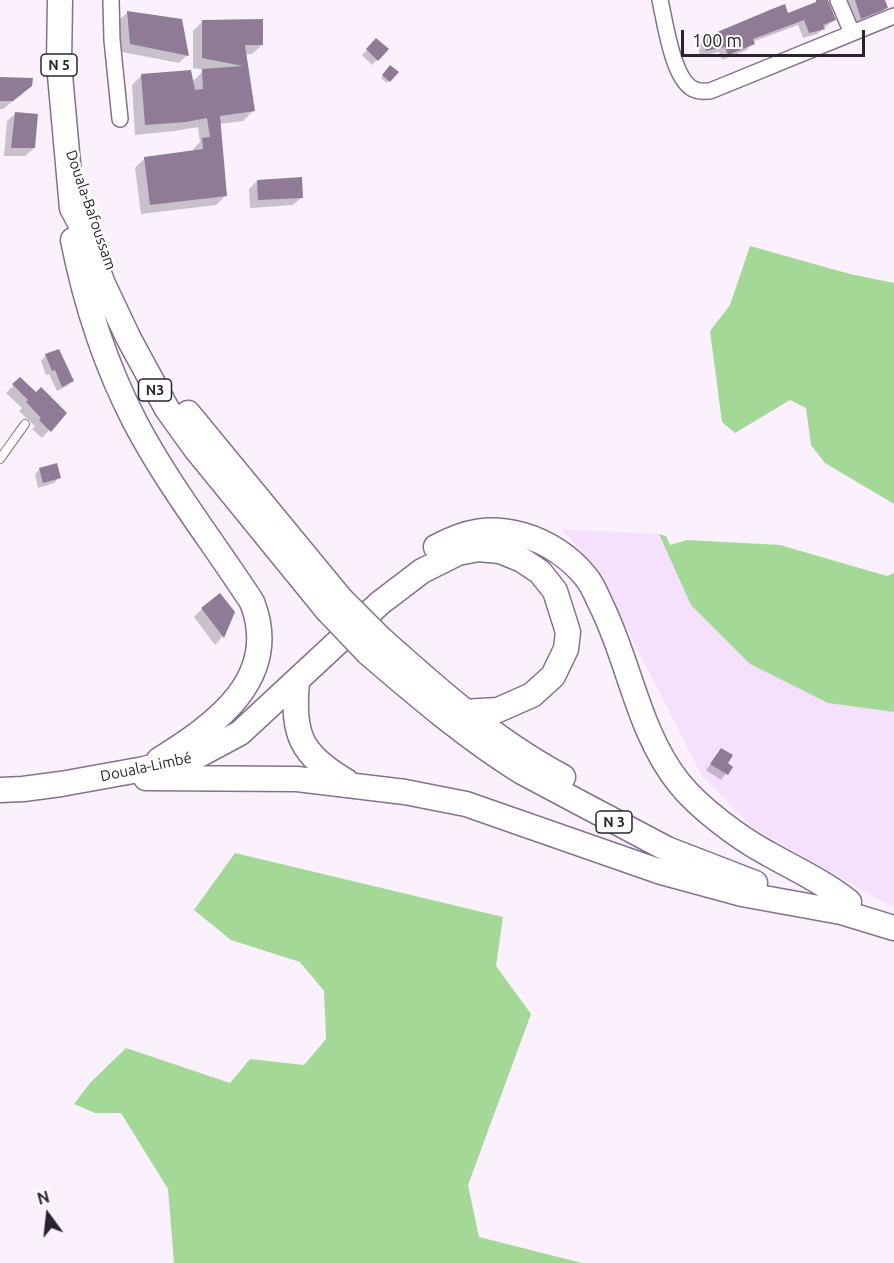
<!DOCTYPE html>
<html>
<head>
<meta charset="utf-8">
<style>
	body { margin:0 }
	#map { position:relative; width:894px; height:1263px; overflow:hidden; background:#faf1fd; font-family:Ubuntu,sans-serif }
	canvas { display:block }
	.north { position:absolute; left:18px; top:1185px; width:60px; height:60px; -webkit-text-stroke:4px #fff; paint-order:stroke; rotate:345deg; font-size:16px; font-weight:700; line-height:24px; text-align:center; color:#2b232e }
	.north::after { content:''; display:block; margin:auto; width:21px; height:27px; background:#2b232e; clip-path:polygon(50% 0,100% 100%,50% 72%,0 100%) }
	.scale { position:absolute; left:681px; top:30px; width:184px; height:27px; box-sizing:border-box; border:3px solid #2b232e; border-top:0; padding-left:8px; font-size:18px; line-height:21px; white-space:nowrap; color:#2b232e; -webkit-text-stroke:4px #fff; paint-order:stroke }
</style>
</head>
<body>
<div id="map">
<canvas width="894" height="1263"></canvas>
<div class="north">N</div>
<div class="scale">100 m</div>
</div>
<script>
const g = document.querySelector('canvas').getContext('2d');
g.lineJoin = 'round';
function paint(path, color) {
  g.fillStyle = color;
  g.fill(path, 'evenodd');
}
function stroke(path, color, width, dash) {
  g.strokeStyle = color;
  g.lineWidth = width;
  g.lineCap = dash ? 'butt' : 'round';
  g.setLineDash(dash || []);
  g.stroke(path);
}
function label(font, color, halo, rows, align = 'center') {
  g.font = font + ' Ubuntu,sans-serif';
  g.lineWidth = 5;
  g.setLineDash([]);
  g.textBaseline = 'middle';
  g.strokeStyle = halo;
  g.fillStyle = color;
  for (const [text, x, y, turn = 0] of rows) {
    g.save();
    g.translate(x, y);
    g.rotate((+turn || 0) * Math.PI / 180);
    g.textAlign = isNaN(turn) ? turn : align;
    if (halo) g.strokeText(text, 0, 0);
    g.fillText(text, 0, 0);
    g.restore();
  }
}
paint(new Path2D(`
	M561,529L659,534L691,605L828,703L894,712V906L887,904L752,827L701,774L595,566Z`), '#f5e0fd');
paint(new Path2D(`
	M750,246L850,274L894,283V504L825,463L811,445L806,408L790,400L735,433L722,422L710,331L730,305Z
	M659,534L666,536L670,545L687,540L780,545L887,576L894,573V712L828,703L750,664L691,605Z
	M235,853L503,917L496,966L531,1014L468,1185L479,1237L582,1263H174L168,1189L121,1113H95L74,1104L90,1083L126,1048L230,1083L250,1059L304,1065L326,1039L324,991L300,962L231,940L194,910Z`), '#a3d897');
paint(new Path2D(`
	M823,0H828L834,20L817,34L803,38L798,25L752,42L747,50L722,60L719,52L700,56L698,45L704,39L787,15Z
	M836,0H884L886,8L878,16L853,26Z
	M128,12L187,55L179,63L122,52L119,20Z
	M203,21L262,45L252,54H245L253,111L243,121L219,124L226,195L216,205L141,214L135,168L145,158L193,152V149L200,142L198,127L175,131L135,135L132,85L141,76L192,82L204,70L193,68V31Z
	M376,40L387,49L372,65L362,55Z
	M390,67L397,72L387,83L381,78Z
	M0,78L22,94L3,109H0Z
	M16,113L34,148L25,156H4L7,121Z
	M257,181L302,197L293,205L250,208L249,189Z
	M46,355L72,381L67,386L57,391L49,374L46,375L41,361Z
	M20,379L36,394L65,413L42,438L32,429L35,426L19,411L22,408L6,393Z
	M40,469L59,478L54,483L38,488L35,474Z
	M202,609L233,612L222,637L215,645L194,617Z
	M721,750L726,764L731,767L721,780L706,770Z`), '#0003');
paint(new Path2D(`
	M816,0H828L836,20L823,25L825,29L809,33L804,20L753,39L755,44L728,55L725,47L706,51L703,38L772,9L785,4L788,13L816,2Z
	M855,0H885L888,8L861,19Z
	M127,11L182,19L189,56L130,44Z
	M263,19V45H245L255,111L220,116L227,196L150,205L144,157L203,149L202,138L210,137L207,118L186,122L145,125L141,74L191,70L195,90L203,89L202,69L243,66L202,58V20Z
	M376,38L389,49L378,61L366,49Z
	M390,65L399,72L390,82L382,75Z
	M0,77L33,78L32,86L13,101H0Z
	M15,112L38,114L35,148H11Z
	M302,177L303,198L258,200L257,180Z
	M59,349L74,381L62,387L55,370L52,371L45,354Z
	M20,377L36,392L41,387L67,413L51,432L39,420L41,418L26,402L28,400L12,384Z
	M57,463L61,478L43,483L39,468Z
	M220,593L235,612L224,638L201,608Z
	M721,748L733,755L728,763L733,767L728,775L710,764Z`), '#8f7b96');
const service = new Path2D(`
	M0,459L25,424`);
const minor = new Path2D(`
	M111,0L112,40L120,119
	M660,0C665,21 673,84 696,90C700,92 706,91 710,91L894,16
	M838,0L852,33`);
const trunk = new Path2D(`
	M60,0L59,64L72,208L80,223L103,284L129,339L167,409L195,448L327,610
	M73,240C85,301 106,366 135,422C168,485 213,542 252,602C282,678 215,725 159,760
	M188,413L341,599
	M436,547C466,531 489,526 523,535C547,542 570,557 586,577C593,585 598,599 603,609C630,665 639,733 679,783C699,808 739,838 767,853C795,869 824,882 849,902
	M380,638C438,690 494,740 563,777
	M368,653C417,695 467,738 522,772L667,849L755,883
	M297,682C292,734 300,754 346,781
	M146,778L297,779L405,792L466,804L661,872L742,894L841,912
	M0,790L23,789L61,784L144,769L199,755L240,733L380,603L422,571L458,553L478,549L500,551L522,560L540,572L555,591L568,632L566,649L553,676L532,695L498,710L463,712
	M825,907L894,928`);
stroke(service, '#85718c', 10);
stroke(minor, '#85718c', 18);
stroke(trunk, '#85718c', 27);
stroke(service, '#fff', 8);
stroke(minor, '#fff', 15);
stroke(trunk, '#fff', 24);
const trunkBridge = new Path2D(`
	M341,599L380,638
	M327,610L368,653`);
stroke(trunkBridge, '#85718c', 27, []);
stroke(trunkBridge, '#fff', 24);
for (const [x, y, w] of [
	[59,65,36],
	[155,390,33],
	[614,822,36]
]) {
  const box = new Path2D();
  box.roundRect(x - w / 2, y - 11, w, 22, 4.5);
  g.fillStyle = '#fff';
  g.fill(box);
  stroke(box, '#2b232e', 1.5);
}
label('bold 14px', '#2b232e', null, [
	["N 5",59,65],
	["N3",155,390],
	["N 3",614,822]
]);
label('15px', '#2b232e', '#fff', [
	["Douala-Bafoussam",91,210,71],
	["Douala-Limbé",146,767,-12]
]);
</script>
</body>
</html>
